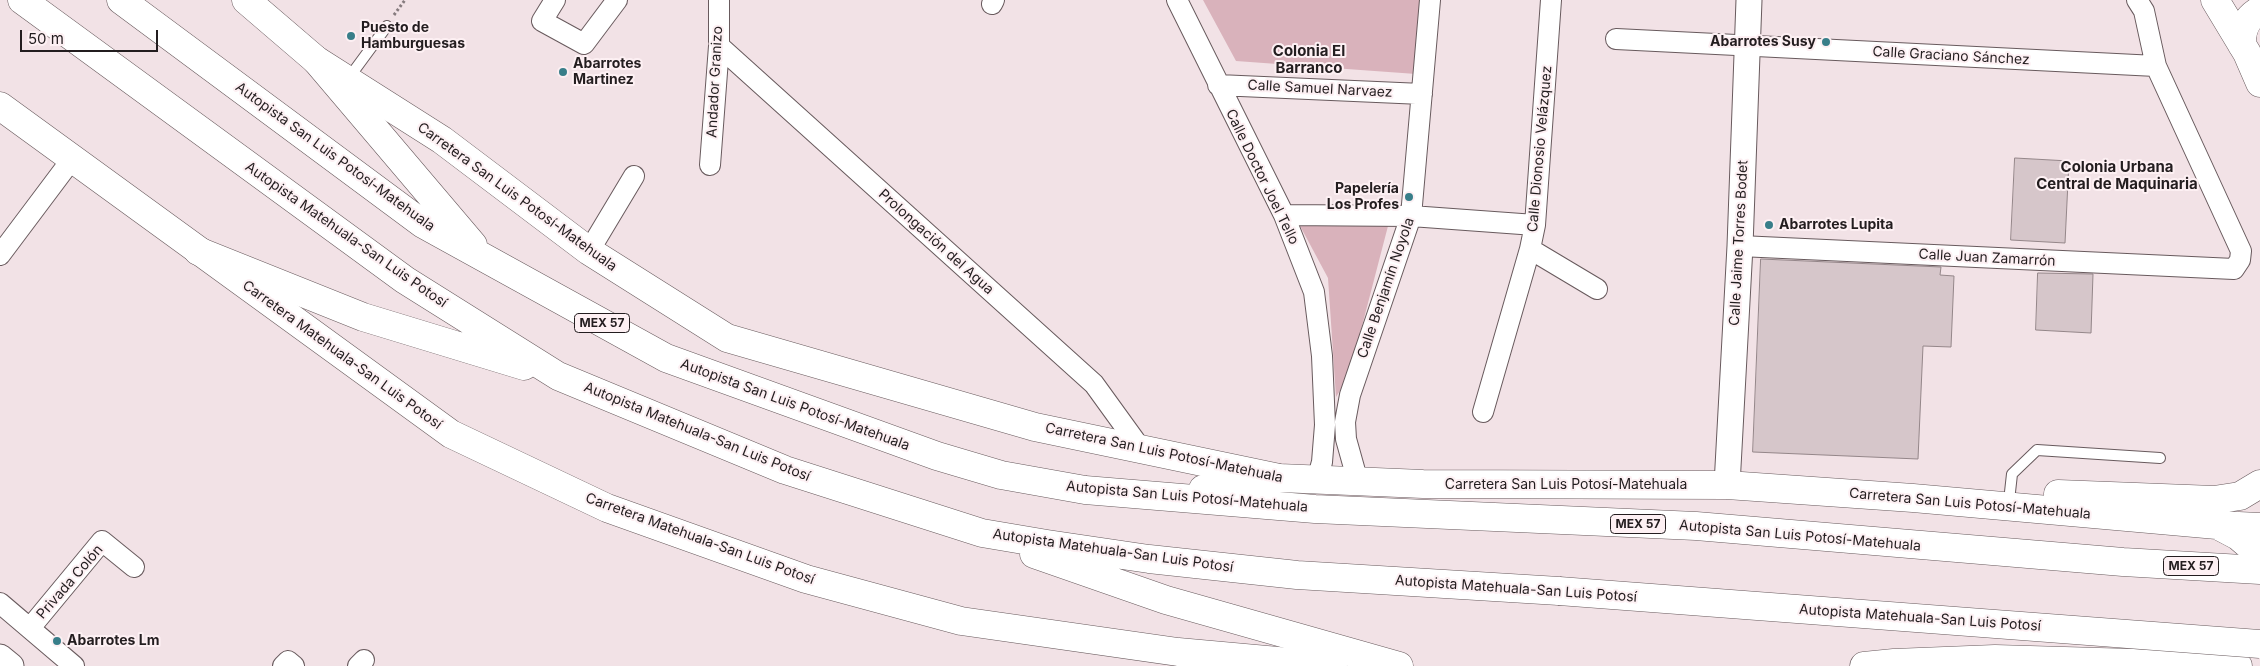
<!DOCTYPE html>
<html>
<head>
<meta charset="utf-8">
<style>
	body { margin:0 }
	#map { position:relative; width:2260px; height:666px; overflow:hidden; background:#f2e2e6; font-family:Inter,sans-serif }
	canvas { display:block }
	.scale { position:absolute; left:20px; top:30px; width:138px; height:22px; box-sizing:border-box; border:2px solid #231d1f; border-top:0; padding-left:6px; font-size:15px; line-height:18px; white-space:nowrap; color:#231d1f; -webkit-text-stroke:4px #fdf0f3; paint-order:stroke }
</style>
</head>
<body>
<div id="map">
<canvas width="2260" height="666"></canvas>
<div class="scale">50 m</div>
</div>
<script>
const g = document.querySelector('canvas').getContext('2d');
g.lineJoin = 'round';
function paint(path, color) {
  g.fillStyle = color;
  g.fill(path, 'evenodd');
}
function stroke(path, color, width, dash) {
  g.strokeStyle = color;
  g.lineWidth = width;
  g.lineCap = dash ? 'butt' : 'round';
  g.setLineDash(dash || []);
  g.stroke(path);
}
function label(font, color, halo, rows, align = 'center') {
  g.font = font + ' Inter,sans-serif';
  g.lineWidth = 4;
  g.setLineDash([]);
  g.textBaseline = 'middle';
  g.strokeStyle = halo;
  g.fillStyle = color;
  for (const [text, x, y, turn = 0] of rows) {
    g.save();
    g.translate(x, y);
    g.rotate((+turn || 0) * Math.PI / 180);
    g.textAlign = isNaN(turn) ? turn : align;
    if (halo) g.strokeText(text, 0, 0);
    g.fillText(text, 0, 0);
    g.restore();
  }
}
paint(new Path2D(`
	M1203,0H1420L1416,74L1236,61Z
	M1298,222L1388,226L1349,376L1336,397L1328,278Z`), '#d9b2bb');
const building = new Path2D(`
	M2015,158L2069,161L2065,243L2011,240Z
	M1761,259L1941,267L1940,275L1954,276L1951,347L1923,346L1918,459L1753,452Z
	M2038,273L2093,274L2091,333L2036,330Z`);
paint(building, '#d6c6ca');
stroke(building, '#948689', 1);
const service = new Path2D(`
	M348,79L387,26
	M2010,492L2012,474L2037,450L2160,458`);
const minor = new Path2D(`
	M555,0L542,21L584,44L617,0
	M1177,0L1284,215L1314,292L1322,356L1325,425L1322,462L1317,480
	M992,4L994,0
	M1616,39L2156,66
	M719,46L1094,384L1141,449
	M1218,85L1422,94
	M710,165L719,46V0
	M1284,215L1411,216L1535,225
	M1740,246L2234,269L2240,260L2241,251L2156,66L2144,11L2137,0
	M1530,249L1597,289
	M589,251L634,176
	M0,255L72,159
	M1483,412L1530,249L1535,225L1551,0
	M1358,482L1346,439L1345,422L1350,395L1411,216L1430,0
	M0,603L74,666
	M30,628L102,541L134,567
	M283,666L288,661L294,666
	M358,666L364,660`);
const tertiary = new Path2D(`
	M1727,485L1740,246L1749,0
	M0,657L11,666`);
const primary = new Path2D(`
	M246,0L316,60L442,140L589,251L727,338L1035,427L1279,478L1423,484L1727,485L1913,498L2217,525L2260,527
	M2215,0L2247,53L2260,83
	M2242,45C2241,30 2246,18 2260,10
	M0,106L451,434L607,508L806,579L961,621L1178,652L1333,666
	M2058,494L2214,500L2240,496L2260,484
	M2219,526L2238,536L2260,555
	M1864,666L1894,663L1995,659L2238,666`);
const motorway = new Path2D(`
	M22,0L405,280L558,376L785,470L982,533L1047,544L1149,559L1297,575L1559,591
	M121,0L423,224L666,358L937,456L1001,475L1085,490L1315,509L1696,526L2123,562L2260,570
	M316,60L473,245
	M198,251L363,317L524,366
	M1203,489L1279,478
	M1034,554L1166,600L1399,666`);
stroke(service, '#685a5d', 12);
stroke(minor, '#685a5d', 22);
stroke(tertiary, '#685a5d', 27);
stroke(primary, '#685a5d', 29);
stroke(motorway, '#685a5d', 29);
stroke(new Path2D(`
	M394,15L405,0`), '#867b7e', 3, [2.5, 2.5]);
stroke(service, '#fff', 10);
stroke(minor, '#fff', 20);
stroke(tertiary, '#fff', 25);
stroke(primary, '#fff', 28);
stroke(motorway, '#fff', 28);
const motorwayBridge = new Path2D(`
	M1559,591L2260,644`);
stroke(motorwayBridge, '#685a5d', 29, []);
stroke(motorwayBridge, '#fff', 28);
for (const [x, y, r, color] of [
	[351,36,5,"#387e89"],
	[1826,42,5,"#387e89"],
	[563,72,5,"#387e89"],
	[1409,197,5,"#387e89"],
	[1769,225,5,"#387e89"],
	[57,641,5,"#387e89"]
]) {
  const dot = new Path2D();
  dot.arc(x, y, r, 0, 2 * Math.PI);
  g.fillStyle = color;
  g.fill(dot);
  stroke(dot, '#fdf0f3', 2);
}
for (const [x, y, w] of [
	[602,323,55],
	[1638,524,55],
	[2191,566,55]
]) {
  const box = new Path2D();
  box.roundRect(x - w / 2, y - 9.5, w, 19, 4);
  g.fillStyle = '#fdf0f3';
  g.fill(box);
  stroke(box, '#231d1f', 1);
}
label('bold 12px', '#231d1f', null, [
	["MEX 57",602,323],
	["MEX 57",1638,524],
	["MEX 57",2191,566]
]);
label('bold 14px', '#231d1f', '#fdf0f3', [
	["Puesto de",361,28],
	["Hamburguesas",361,44],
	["Abarrotes Susy",1816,42,"right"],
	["Abarrotes",573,64],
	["Martinez",573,80],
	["Papelería",1399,189,"right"],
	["Los Profes",1399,205,"right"],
	["Abarrotes Lupita",1779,225],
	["Abarrotes Lm",67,641]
], 'left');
label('14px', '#231d1f', '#fdf0f3', [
	["Calle Graciano Sánchez",1951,56,3],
	["Andador Granizo",715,82,-87],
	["Calle Samuel Narvaez",1320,89,3],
	["Calle Dionosio Velázquez",1540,149,-85],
	["Autopista San Luis Potosí-Matehuala",335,157,36],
	["Calle Doctor Joel Tello",1262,177,64],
	["Carretera San Luis Potosí-Matehuala",517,197,36],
	["Autopista Matehuala-San Luis Potosí",346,235,35],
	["Prolongación del Agua",936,242,42],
	["Calle Jaime Torres Bodet",1739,243,-87],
	["Calle Juan Zamarrón",1987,258,3],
	["Calle Benjamín Noyola",1386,288,-71],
	["Carretera Matehuala-San Luis Potosí",342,355,36],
	["Autopista San Luis Potosí-Matehuala",795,405,20],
	["Autopista Matehuala-San Luis Potosí",697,432,22],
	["Carretera San Luis Potosí-Matehuala",1164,453,12],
	["Carretera San Luis Potosí-Matehuala",1566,485],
	["Autopista San Luis Potosí-Matehuala",1187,497,5],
	["Carretera San Luis Potosí-Matehuala",1970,504,5],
	["Autopista San Luis Potosí-Matehuala",1800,536,5],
	["Carretera Matehuala-San Luis Potosí",700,539,20],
	["Autopista Matehuala-San Luis Potosí",1113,551,8],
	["Privada Colón",70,582,-49],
	["Autopista Matehuala-San Luis Potosí",1516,589,4],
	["Autopista Matehuala-San Luis Potosí",1920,618,4]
]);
label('bold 15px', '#231d1f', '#fdf0f3', [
	["Colonia El",1309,51],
	["Barranco",1309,68],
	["Colonia Urbana",2117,167],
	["Central de Maquinaria",2117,184]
]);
</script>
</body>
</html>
